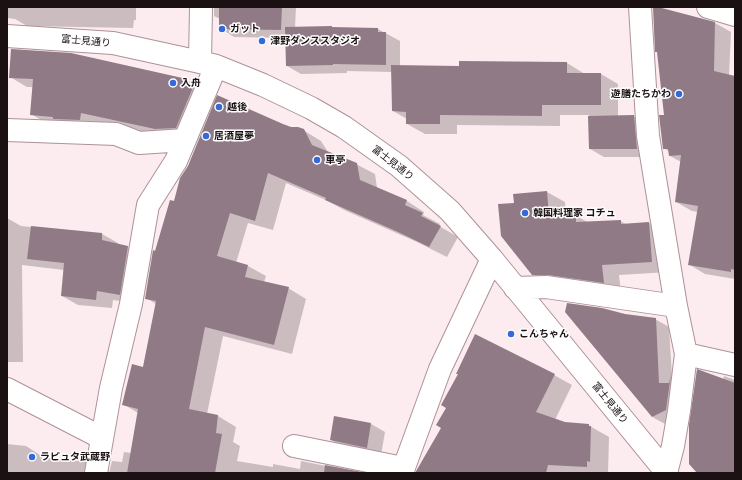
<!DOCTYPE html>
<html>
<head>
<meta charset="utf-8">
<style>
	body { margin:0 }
	#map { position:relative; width:742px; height:480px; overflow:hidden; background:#fdecef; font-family:Lato,sans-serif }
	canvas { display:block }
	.frame { position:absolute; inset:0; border:8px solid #1b1113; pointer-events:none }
</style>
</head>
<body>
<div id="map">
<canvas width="742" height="480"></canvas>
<div class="frame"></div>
</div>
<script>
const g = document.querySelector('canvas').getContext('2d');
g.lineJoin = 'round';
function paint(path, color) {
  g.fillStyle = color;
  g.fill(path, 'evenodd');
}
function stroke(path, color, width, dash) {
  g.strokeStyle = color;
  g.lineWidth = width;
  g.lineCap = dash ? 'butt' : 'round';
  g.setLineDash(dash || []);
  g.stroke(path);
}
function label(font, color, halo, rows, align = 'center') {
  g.font = font + ' Lato,"Noto Sans JP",sans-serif';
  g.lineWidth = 3;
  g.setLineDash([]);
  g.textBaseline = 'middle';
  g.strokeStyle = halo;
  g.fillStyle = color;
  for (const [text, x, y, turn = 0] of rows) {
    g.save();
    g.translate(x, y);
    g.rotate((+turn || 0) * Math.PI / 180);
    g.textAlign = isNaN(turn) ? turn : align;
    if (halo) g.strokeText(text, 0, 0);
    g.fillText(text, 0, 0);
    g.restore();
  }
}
paint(new Path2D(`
	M7,7H136V20H134L133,28L27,26L15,19L7,18Z
	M214,7H296L295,28L378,29L400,41V66L460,67V62L567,63L585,74H601L618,84V116H634L648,124L651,157H604L590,149L589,115H560V126L457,125V134H425L407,124V119L393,111L392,72L347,71V73L301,74L287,66L286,38L234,37L220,28V19L214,16Z
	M653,7L715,23L731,32L729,76L735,78V279L705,274L690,265L698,212L692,211L676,202L681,162L670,156V152L664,148L666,116Z
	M10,77L187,80L204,90L173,139L98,122L97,129L48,124L31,114L33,87H27Z
	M291,128L303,130L321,141L328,152L356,164L375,174L377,188L407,201L424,212L423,215L440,224L439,226L458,237L447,257L417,242L344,210L328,201L286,183L273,230L248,223L236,263L248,266L266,276L264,282L288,288L306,299L292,354L223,336L207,414L218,416L236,427L233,442L240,446L237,461L273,467V464L300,469L301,461L360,473H109L112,461L122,462L124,452L131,453L138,413L123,404L143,368L156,304L146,298L156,252L175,202Z
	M547,192L565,202L566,215H575L589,223L620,221L626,224L649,223L667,233L669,272L619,275L621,292L550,284L532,274L515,204L514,195Z
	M7,218L21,226L102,234L118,243V245L128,247L144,256L136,303L113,300L112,308L78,305L62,296L64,270L22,265L23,362H7Z
	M566,312L625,315L655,319L669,327L672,376L684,383L667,425L654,418Z
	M554,375L572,385L555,420L565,423L588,425L609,437L608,473H416Z
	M724,376L735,380V473H699Z
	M335,417L371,424L385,432L381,455L345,448L331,440Z
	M7,444L26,446L43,457L85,461L103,471V473H7Z`), '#0003');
paint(new Path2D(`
	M219,7H282L281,30L219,29Z
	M653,7H658L715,22L714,71L735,76V270L731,269V272L688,265L698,206L675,202L681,155L669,156L668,149H663L659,115H664L657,52H655Z
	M332,26V27L378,28V32H386V65L333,64V65L286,66L285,27Z
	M11,49L71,53L187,79V82L194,85L176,128L155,129L81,113L80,120L53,119V117L30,115L33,79L9,78Z
	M459,61L567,62V73H601V105H542V116L440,115V124H406V112L392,111L391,65L459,66Z
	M217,95L283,124L291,127H298L304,129L312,145L357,163L360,180L407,200L405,205L423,213L421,216L441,226L429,247L398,232L325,200L326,198L268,173L255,221L230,213L217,256L248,265L245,277L289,287L274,345L205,327L189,409L218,415L216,433L222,434L215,473H127L138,409L122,405L132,364L143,367L156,301L145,299L153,250L155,251L170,200L174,201L180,178L188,166Z
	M634,115L637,149H589L588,116Z
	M547,191L549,216L576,214V222L621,220V224L649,222L652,262L602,265L604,283L548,275H532L501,236L498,204L514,203L513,194Z
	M31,226L102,233V240L128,246L120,295L97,291L96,300L61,296L64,263L27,259Z
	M567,303L602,308L625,314L656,318L659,383H669L671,374L666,410L652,417L565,312Z
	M475,334L555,374L536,412L565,422L589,424V426H591L590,462L587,461V467L548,465L546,473H415L441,428L436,425L446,408L441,405L458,374H456Z
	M697,369L735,383V473H697L689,464V424Z
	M334,416L371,423L367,448L330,440Z
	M325,465L362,472V473H324Z`), '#907a86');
const minor = new Path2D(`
	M640,7L648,136L676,306L686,354L679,411L673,446L666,473
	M708,7L735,15
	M7,36L113,43L200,62L216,66L263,85L311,108L344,127L399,166L450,211L492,259L667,473
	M200,62L201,7
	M7,130L116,134L139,143L185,140
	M515,288L546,287L676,306
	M686,354L735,365
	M7,389L102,438
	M294,446L403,468
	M96,473L111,388L131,304L148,205L176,161L216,66
	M402,473L440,369L492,259`);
stroke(minor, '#ad9297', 24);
stroke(minor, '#fff', 22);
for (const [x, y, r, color] of [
	[222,29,4,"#3569d8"],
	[262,41,4,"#3569d8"],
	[173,83,4,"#3569d8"],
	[679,94,4,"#3569d8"],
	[219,107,4,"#3569d8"],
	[206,136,4,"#3569d8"],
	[317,160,4,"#3569d8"],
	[525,213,4,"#3569d8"],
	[511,334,4,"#3569d8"],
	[32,457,4,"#3569d8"]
]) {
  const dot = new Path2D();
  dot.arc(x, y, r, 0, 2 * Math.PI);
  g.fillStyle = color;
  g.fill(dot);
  stroke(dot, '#fefefe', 1.5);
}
label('bold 10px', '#1b1113', '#fefefe', [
	["ガット",230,29],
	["津野ダンススタジオ",270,41],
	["入舟",181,83],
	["遊膳たちかわ",671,94,"right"],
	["越後",227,107],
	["居酒屋夢",214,136],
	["車亭",325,160],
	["韓国料理家 コチュ",533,213],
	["こんちゃん",519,334],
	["ラピュタ武蔵野",40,457]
], 'left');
label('10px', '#1b1113', '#fefefe', [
	["富士見通り",86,41,5],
	["富士見通り",393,163,38],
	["富士見通り",610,403,51]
]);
</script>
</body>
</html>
